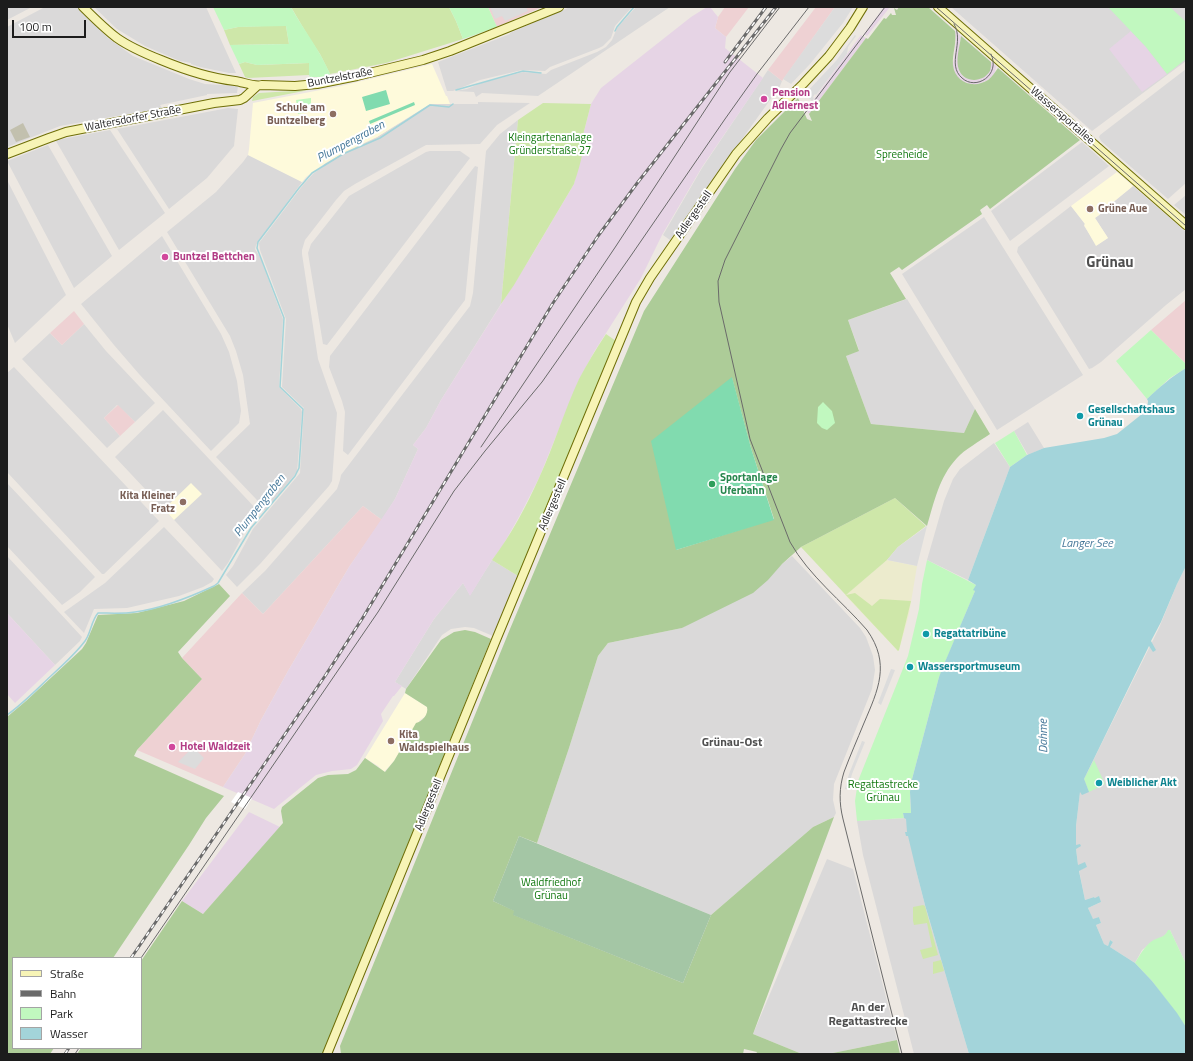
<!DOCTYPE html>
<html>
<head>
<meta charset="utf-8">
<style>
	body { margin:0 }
	#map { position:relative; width:1193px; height:1061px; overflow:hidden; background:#ede8e2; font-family:"Titillium Web",sans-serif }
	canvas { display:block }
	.frame { position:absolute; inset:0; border:8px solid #1c1c1c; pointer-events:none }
	.legend { position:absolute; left:12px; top:957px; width:130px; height:92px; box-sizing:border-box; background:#fff; border:1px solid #a4a4a4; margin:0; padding:5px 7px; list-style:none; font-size:12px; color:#1c1c1c }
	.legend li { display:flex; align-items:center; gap:8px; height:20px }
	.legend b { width:20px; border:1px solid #a4a4a4 }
	.scale { position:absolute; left:12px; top:20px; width:74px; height:18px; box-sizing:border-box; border:2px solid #1c1c1c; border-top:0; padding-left:5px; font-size:12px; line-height:14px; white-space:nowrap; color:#1c1c1c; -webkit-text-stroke:3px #fff; paint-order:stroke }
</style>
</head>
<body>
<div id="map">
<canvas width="1193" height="1061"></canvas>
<div class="frame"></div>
<ul class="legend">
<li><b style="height:5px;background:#f7f4b6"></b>Straße</li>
<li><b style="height:5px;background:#6a6a6a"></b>Bahn</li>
<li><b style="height:11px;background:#c1f8bf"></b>Park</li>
<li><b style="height:11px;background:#a3d4da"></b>Wasser</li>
</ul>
<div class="scale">100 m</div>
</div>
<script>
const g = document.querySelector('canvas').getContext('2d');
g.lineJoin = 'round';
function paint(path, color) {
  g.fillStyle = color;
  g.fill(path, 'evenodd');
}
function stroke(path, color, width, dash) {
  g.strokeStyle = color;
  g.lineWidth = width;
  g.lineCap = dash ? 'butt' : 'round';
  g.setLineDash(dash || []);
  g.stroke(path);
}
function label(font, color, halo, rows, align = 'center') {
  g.font = font + ' "Titillium Web",sans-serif';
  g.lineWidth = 4;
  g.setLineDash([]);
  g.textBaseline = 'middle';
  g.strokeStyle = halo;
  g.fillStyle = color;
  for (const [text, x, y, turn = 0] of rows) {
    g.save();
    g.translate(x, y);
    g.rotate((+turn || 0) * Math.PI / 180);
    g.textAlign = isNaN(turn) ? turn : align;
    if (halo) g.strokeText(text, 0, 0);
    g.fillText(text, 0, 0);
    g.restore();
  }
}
paint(new Path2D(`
	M7,7H32L7,20Z
	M45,7H77L108,38L133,56L189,79L205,84L238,86L237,93L207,94V95L160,105L162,108L60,126L7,147V27Z
	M94,7H206L236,73H229L200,67L191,64V63L180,61L145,46L117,29Z
	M570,7H632L615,26L611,38L603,46L599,48L550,67L545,71L522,70L480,80L453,91H447L438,62L510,34V33Z
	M636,7H670L538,96L482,93L476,97L474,92L455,91L467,89L481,83L523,72L546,74L551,70L597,52L606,47L612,40L617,28Z
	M951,7H1186V61L1092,131Z
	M1186,69V183L1168,199L1101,141L1099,137L1100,135Z
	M768,70L782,81L780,86L670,240L663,235L702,168Z
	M478,102L530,103L497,125L480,144L426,145L355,184L344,191L336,200L305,240L302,250V254L318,359L337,413L332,481L329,486L260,564L237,587L226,575L233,566L253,529L300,473L304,408L282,387L286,319L260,250L259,243L303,185L313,174L324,166V164L342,153L377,137L430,104H478Z
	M228,108L238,109L234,146L207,178L169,209L117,129Z
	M518,120L501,304L441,400L426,428L413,445L418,449L395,499L382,520L363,506L263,614L242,593L265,571L337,489L340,480L341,475L470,306L473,293L486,151L500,134Z
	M110,130L165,213L119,250L56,141L62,139Z
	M1082,142L1109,166L1010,241L991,211Z
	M48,145L112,256L74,288L7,161Z
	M430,151H460L470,158L327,345L323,344L308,253L311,244L349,196L426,152Z
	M248,155L302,182L256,245L255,249L260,257L283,319L279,387L301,409L302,412L297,472L265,511L256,499L216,457L250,424L243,375L236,351L230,336L167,232L216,192L243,162Z
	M475,166L478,167L465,300L348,455L343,451L345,412L342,401L329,367L330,356Z
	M7,180L66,295L15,343L7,324Z
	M1133,186L1186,232V289L1166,305L1101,362L1092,368L1089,369L1017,252L1018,247L1071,206L1085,224L1084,226L1097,245L1108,238L1095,218L1106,210L1105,209Z
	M1186,195V215L1174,205Z
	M984,217L1083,375L997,430L902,274Z
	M162,236L221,334L229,352L237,381L241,411L239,423L211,451L139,374L114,345L81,304Z
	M907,299L975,409L964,433L871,424L846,356L859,350L848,320Z
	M84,324L106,351L155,403L135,422L117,405L104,418L120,436L107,448L22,359L50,333L62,345Z
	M14,367L159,521L104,574H102L7,472V373Z
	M163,410L259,512L248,526L228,563L222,571L115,457Z
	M1028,422L1044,448L1028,455L1014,431Z
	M994,443L1010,467L968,580L927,560L944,501L953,479L960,469Z
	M7,483L95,577L80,592L62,605L7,546Z
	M164,527L214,579L212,582L203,587L179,596L127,608L94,609L84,633L64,612L105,583Z
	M7,556L82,637L80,641L55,665L7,613Z
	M792,556L860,628L866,637L873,656L875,670L872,689L834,784L833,800L836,813L834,817L813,827L711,915L537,843L569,748L598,656L608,643L682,628L782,564Z
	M492,560L518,576L493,636L474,628L465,627L451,629L442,635L406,689L395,682L434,619L463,583L470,595Z
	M1186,566V964L1170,930L1164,936L1152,942L1142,950L1135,963L1110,947L1113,942L1110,940L1108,946L1104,944L1096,925L1101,923L1099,917L1093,920L1088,908L1101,902L1094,897L1085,900L1079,870L1087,867L1078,865L1076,849V826L1080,791L1084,779L1159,628L1177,584Z
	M906,818L917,874L925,905L969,1054H914L863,855L857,821Z
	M827,859L853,869L897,1040L828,1054H802L753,1034Z`), '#dad9d9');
paint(new Path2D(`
	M488,7H542L497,27Z
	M725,7H749L726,37L715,28L718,17Z
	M816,7H835L782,81L768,70Z
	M1186,300V364L1151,330Z
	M74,311L84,324L62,345L50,333Z
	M118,405L135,422L120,436L104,418Z
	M363,506L382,520L349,567L288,671L261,720L245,754L223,787L137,750L202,679L182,658L242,593L263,614Z`), '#eed1d3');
paint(new Path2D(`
	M707,7H710L718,17L715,28L726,37L725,48L763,78L702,167L662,235L641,278L594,352L579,380L539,478L520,515L502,547L492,560L470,596L463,583L434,619L395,682L402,686L394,696H393L381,714L383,721L357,765L351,769L332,771L316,775L274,809L223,787L245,754L261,720L288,671L349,567L395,499L418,449L413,445L426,428L441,400L532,255L574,184L584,140L583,135L591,104L601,88L691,17Z
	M884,7H890L867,36L864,34Z
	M955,31L961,36L958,61L959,71L964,77L974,80L991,68V62L996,66L995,72L992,77L986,81L975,85L970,84L960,80L956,76L953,66L956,41Z
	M1131,31L1146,47L1167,74L1142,92L1109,49Z
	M861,35L866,38L809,114L806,110Z
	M7,613L55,665L15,703L7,694Z
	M249,812L280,827L203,914L182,901Z`), '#e6d4e5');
paint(new Path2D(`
	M432,64L446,96H447L450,104H430L377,137L343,153L324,164L306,177L302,182L248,155L249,149L253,103L341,86Z
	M1117,172L1133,186L1106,208V210L1095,218L1108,238L1096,246L1084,225L1085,224L1071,206Z
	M191,483L202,494L174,520L164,509Z
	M405,693L427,707L428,710L426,716L420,720L394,761L384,772L378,766L365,758Z`), '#fefadb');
paint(new Path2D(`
	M23,123L30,137L16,142L10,130Z`), '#c2c0ae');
paint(new Path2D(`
	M887,560L917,566L909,614L899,650L898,651L845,595Z`), '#ecebcd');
paint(new Path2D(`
	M291,7H449L456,21L463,39L386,63L330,74L320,54L311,41Z
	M263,26H286L289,44L230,45L224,30L238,27Z
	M245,62L257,65L309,63V75L248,78L245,77L239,64Z
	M309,90L252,101L253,97L259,93Z
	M543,103L591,104L583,135C586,147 578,172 574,184L514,285L501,304L518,120Z
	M606,334L616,341L518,576L492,560C511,535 526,507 539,478C554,446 564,411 579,379C587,364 596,349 606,334Z
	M895,498L926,526L898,547L887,560L846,595L855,593L872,606L880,599L911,601L899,650L898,651L801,547Z
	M923,905L925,906L938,955L923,959L920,950L932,947L927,923L914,925L913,921V907Z
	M941,960L944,971L933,974V962Z`), '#cee7a9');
paint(new Path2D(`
	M899,7H928L955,31C957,43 952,54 953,65C955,83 974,89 988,80C992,77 995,72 998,68L1080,140L990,209L987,205L980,210L982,214L902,270L899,267L890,273L906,299L848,320L859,351L846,356L871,424L964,433L975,409L990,434C980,441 964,450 957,458C939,477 934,503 927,526L895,498L801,547L782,564L768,580L753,593L682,628L608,643L598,656L569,748L537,843L519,836L493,901L515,911L514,915L683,983L711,915L813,827L834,817L753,1034L802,1054H756L757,1052L744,1049L743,1054H341L340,1046L510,629L644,311L735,169L756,140L798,98L807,119L812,121L809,114L866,38L868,39L884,18L886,19L891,13L892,15H896L894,8L897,10ZM732,378L751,448L774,519L676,550Z
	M961,36L991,62C991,65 991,68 990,71C983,83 964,83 959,70C955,60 960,46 961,36Z
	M219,584L230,596L178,652L182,658L202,679L137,750L134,756L224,796L206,818L189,845L113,958H13V1048H54L50,1054H7V717L26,701L82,649L86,643L98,615L137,613L184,601Z
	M465,630L475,632L491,639L323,1054H77L81,1048H141V961L182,901L203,914L283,823L281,811L282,807L318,778L328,775L348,774L356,770L365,758L385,772L394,761L416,723C422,722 429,714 427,707L405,693L406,689L441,640L454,632Z
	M897,1040L900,1054H828Z`), '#adcc98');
paint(new Path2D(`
	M519,836L711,915L683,983L513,915L514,911L493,901Z`), '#a4c6a5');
paint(new Path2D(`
	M213,7H291C303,29 320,50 330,74L326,77H310L309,75V63L257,65L245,62L239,64L230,45L289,44L286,26L238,27L224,30Z
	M449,7H488L497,27L463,39L456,21Z
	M1108,7H1170L1186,22V59L1167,74L1146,47Z
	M311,98V111L298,114L296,100Z
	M1151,330L1186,364V368L1170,378L1147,399L1116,361Z
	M823,402L832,411L835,423L827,430L822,428L817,423L818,407Z
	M1014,431L1027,455L1010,467L995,443Z
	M927,560L976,585L974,590L975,591L939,677L911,783L910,799L911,813H903L904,818L857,821L855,801L858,781L908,656L919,609L922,584Z
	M1094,760L1105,784L1089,792L1084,779Z
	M1168,930H1170L1186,964V1027L1152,981L1135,963C1140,955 1144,947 1152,941C1158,937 1165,938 1168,930Z`), '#c1f8bf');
paint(new Path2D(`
	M386,90L390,104L366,111L362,97Z
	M414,102L415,105L370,124L369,121Z
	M732,377L751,448L774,520L676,550L651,441Z`), '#81dbaf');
paint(new Path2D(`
	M490,7H526L528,11L505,21L502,16L495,19Z
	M835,7H853L843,23L810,64L791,84L783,79Z
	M855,35L856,36L848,47L847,54L816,95L815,94L813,97L814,98L812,101L805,94L836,61Z
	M927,526L917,566L887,560L898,547Z
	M891,669L895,670L881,705L878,703Z
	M862,741L865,742L852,774L848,789H845L849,774Z
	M193,747L204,758L195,769L178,762Z`), '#dcdcdc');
paint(new Path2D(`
	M1186,368V566L1177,584L1161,622L1151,641L1156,650L1153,652L1149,646L1084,779L1089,792L1082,795L1080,792L1076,826V845L1080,844L1081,846L1076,849L1078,865L1085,862L1087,867L1079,871L1085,900L1094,897L1095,898L1099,896L1101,902L1088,908L1093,919L1099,917L1101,923L1096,925L1104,944L1108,946L1110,940L1113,942L1110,947L1135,963L1152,981L1177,1013L1186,1027V1054H969L925,905L917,874L908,836H906L905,832H907L906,819L904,818L903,813H911L910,792L911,783L939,677L942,669L975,591L973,590L976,585L968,580L1010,467L1027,455L1044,448L1104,438L1117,434L1147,410L1148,401L1147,399C1160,387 1171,377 1186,368Z`), '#a3d4da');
paint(new Path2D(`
	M238,792L252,798L245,809L231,802Z`), '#fff');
stroke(new Path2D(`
	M615,31L617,27L634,7
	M456,90L523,71L541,73
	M7,715C24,703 38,688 53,674C64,664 76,653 85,641C91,633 91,621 98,613C110,613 123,614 135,612C160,609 190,597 214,586L218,583L251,528L295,476L299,468L303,409L280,387L284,318L257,248L258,242L299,188L312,173L343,154L380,138L430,105L449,107L453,104`), '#a3d4da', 1.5);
const secondary = new Path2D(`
	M83,7C94,18 105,29 117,38C131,48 146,54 161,60C185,70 209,78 235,81C243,82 254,87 262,85L295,86L317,84L357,76L423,60L450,51L559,7
	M938,7L1186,225
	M7,154L49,138L66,132L214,103L240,100L244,98L257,86
	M327,1054L496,640L636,302L650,278L736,154L768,118L803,84L829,56L850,28L863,7`);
stroke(secondary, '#6f6f07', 10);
stroke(secondary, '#f7f4b6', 8);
stroke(new Path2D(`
	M885,7L790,133L781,149L725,260L718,281L719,302L750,439L790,542C809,576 842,601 867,630C891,664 878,690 864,723C857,740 850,756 844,772C839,788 839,803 843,819L902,1054
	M936,7L1186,226
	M954,24C965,42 946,64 962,78C976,91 1001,75 991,54
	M481,447L616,246L730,72L780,7
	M141,958L378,612L454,491L485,451L542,382L630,257L725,119L757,74L809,7
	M75,1054L79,1048`), '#6a6a6a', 1);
const rail = new Path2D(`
	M725,62L766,7
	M131,958L325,676L362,619L553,303L598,236L638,182L776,7
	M65,1054L69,1048`);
stroke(rail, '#6a6a6a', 3);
stroke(rail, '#fff', 1.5, [4.5]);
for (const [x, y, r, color] of [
	[764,99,4,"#d1479c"],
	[333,114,4,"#8d6e63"],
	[1090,209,4,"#8d6e63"],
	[165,257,4,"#d1479c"],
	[1080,416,4,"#0f9aa8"],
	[712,484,4,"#2e9e5b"],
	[183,502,4,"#8d6e63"],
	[926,634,4,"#0f9aa8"],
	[910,667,4,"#0f9aa8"],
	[391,741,4,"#8d6e63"],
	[172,747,4,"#d1479c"],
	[1099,783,4,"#0f9aa8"]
]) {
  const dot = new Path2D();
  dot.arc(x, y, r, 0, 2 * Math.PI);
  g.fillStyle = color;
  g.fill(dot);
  stroke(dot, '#fff', 1.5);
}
label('11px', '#1c1c1c', '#fff', [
	["Buntzelstraße",340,78,-11],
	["Wassersportallee",1062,116,41],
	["Waltersdorfer Straße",133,119,-11],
	["Adlergestell",694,215,-55],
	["Adlergestell",553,505,-67],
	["Adlergestell",429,805,-68]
]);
label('bold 11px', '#b23c85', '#fff', [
	["Pension",772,93],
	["Adlernest",772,106],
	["Buntzel Bettchen",173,257],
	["Hotel Waldzeit",180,747]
], 'left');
label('bold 11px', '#785e54', '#fff', [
	["Schule am",325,108],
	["Buntzelberg",325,121],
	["Grüne Aue",1098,209,"left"],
	["Kita Kleiner",175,496],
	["Fratz",175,509],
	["Kita",399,735,"left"],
	["Waldspielhaus",399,748,"left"]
], 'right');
label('11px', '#10770e', '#fff', [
	["Kleingartenanlage",550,138],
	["Gründerstraße 27",550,151],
	["Spreeheide",902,155],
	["Regattastrecke",883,785],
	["Grünau",883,798],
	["Waldfriedhof",551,883],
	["Grünau",551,896]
]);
label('bold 11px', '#0d838f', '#fff', [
	["Gesellschaftshaus",1088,410],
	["Grünau",1088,423],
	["Regattatribüne",934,634],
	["Wassersportmuseum",918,667],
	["Weiblicher Akt",1107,783]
], 'left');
label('bold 11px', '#27864d', '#fff', [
	["Sportanlage",720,478],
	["Uferbahn",720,491]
], 'left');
label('italic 12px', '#46789a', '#fff', [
	["Plumpengraben",351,142,-28],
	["Plumpengraben",260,506,-52],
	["Langer See",1087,544],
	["Dahme",1044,736,-91]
]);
label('bold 12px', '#4f4f4f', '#fff', [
	["Grünau-Ost",732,743],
	["An der",868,1008],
	["Regattastrecke",868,1022]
]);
label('bold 15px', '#4f4f4f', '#fff', [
	["Grünau",1110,263]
]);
</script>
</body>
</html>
